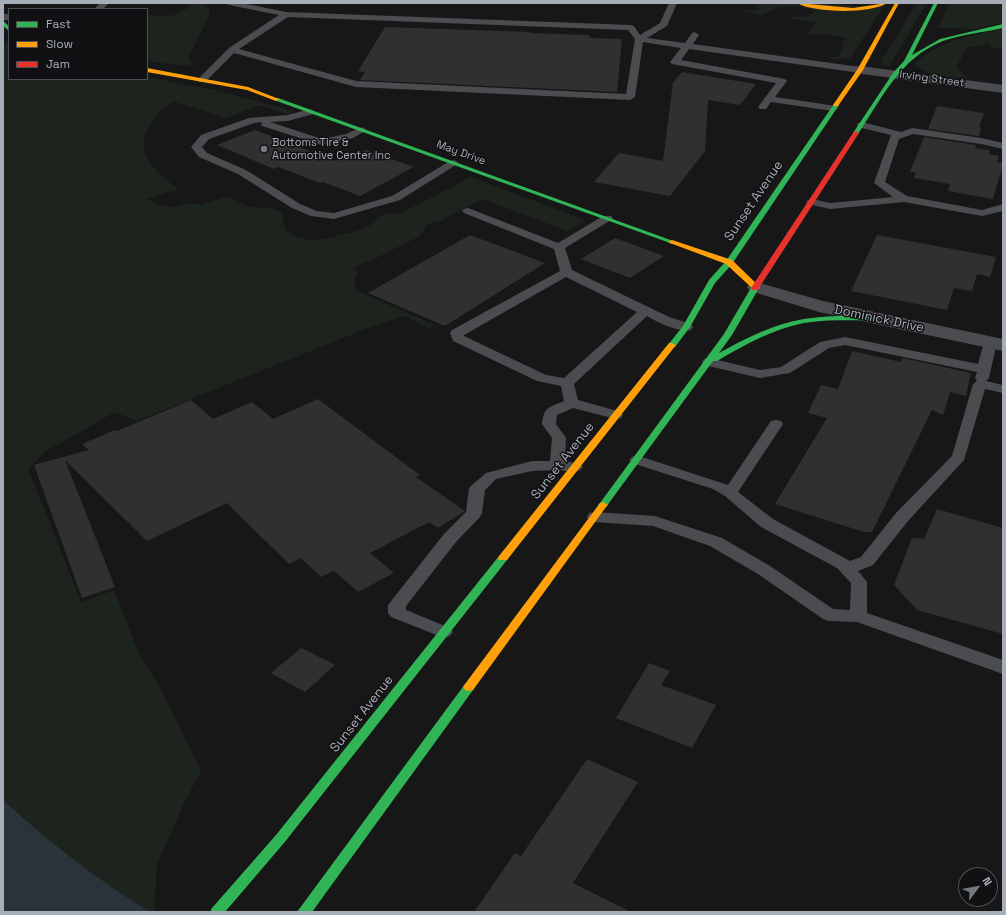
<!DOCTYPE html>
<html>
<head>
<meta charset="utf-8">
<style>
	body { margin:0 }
	#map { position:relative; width:1006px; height:915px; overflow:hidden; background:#171717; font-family:"Space Grotesk",sans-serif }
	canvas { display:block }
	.frame { position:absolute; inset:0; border:4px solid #a8aeb8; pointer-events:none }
	.legend { position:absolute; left:8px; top:8px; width:140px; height:72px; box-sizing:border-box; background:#111113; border:1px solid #4d5055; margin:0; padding:5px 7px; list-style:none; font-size:12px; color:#a8aeb8 }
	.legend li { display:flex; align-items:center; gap:8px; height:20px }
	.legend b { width:20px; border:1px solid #4d5055 }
	.north { position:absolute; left:958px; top:867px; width:40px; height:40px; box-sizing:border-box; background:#111113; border:1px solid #4d5055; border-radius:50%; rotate:58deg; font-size:11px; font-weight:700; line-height:16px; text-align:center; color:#a8aeb8 }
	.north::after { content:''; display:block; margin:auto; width:14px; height:18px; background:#757980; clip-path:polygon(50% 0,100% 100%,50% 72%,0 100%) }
</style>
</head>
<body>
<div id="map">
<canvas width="1006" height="915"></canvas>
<div class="frame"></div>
<ul class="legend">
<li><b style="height:5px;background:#30b455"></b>Fast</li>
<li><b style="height:5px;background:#ff9f0a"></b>Slow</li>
<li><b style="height:5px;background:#e5322d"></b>Jam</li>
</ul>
<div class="north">N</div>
</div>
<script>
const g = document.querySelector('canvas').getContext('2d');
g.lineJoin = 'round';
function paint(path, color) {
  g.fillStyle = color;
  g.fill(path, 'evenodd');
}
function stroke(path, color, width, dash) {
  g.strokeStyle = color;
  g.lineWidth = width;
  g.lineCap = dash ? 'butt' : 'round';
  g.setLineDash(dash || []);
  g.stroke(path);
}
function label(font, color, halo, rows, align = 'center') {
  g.font = font + ' "Space Grotesk",sans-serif';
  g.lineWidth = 3;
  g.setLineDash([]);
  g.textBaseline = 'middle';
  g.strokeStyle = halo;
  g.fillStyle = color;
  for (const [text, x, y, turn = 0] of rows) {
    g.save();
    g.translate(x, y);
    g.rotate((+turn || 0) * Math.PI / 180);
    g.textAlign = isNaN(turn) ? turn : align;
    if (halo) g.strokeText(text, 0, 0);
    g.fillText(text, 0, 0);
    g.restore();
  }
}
paint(new Path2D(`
	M191,3H201L209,9L210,14L189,57L192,64L183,66L147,61V15C156,15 176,19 182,10L187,9Z
	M759,3H827L852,6H884L850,58L836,60L829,58L838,56L842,49L843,41L848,39C839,34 819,35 808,34L816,22L790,19L792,17H802L810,15L814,12L811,9C794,5 777,4 763,15L744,12L745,10L756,11L760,8L755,6Z
	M917,3H927L890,65L887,66L882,64V61L884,56Z
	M949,3H1003V23L974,29L938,28Z
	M1003,29V49L990,47V44L967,48L956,67L970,79C955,77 924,76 914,64C937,41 972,35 1003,29Z
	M3,42L9,45V79H147V77L215,90L293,111L291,114L284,113L259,105L226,118L175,102C165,106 158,113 152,122C130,154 156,171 179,190L167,192L146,199L162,206L176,207L188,203L200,205L230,196C237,202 244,206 254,207C263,209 275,206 282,213L285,230L294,236L309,240L322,239L361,230L369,226L379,216L397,212L400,214L471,177L585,220L579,225L567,231L483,199L438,222L428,224L420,236L372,260L352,268L358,272L355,278V290L433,324L430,329L405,316L373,326L136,421L115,412L46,451L28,469L81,602L114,590L139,653L156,680L201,771L185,801L157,865L154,912H150C97,879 49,842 3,800Z`), '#1d241e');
paint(new Path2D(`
	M3,800C49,842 97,879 150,912H3Z`), '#2a3339');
paint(new Path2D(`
	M385,27L530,32L529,33L589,35L590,38L622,39L617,92L360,80L365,72L358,71Z
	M682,72L756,84L740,105L708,100L705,151L670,196L594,182L619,153L663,161L673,83Z
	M937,106L984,113L979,127H981L979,136L928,129Z
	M255,130L335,161L346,156L350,157L366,150L414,167L360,196L323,182L320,183L278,167L274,169L217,145Z
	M924,137L976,145L975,148L990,150L989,154L999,156L997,162L1003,163V165L993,199L948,191L950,184L914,178L916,173L910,172Z
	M470,235L545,263L445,326L368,293Z
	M877,235L996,257L990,277L977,274L972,291L954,288L947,310L851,291Z
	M615,238L664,256L630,278L581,259Z
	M852,351L901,362L903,358L971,373L966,396L950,392L943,415L932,410L872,532H864L775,504L827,418L808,413L821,385L838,389Z
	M318,399L420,475L416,477L465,511L438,528L429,522L370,553L394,573L358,592L334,571L321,577L301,558L289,564L227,503L147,541L65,460L115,587L82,598L34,465L89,450L82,444L115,430L117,431L191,400L213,419L252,402L273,419Z
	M937,509L1003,528V634L917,610L894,585L912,538L924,539Z
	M301,648L335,665L305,692L271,673Z
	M649,663L670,671L661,685L716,705L692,748L616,718Z
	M587,759L638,782L573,883L631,912H474L515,853L521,856Z`), '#303031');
paint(new Path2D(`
	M100,3L108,4L103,9H94Z
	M225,3H242L286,12L631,25L634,26L640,35L660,23L669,3H677L667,26L647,38L685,43L692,33L695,32L699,35L693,44L860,67L865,70L860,73L689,49L681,60L785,79L787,81L775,97L836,106L838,108L836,110L833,111L771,102L766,109H760L758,107L776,83L672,64L670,62L681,48L643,42L635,97L630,100L356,87L234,53L205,82H199L197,80L229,48L279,15L229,5ZM288,17L628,30L635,39L626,94L356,81L239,49Z
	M3,14H9V20H3Z
	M310,109L315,112L313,114L288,121L270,122L322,139L346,134L362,127L367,130L353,138L322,145L262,126L261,124L262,122L254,123L209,139L202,147L207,153L246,170L300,204L317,211L334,213L392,196L450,161L454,160L459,163L400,200L334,219L311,216L292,208L238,174L199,157L191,147L201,135L249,118L288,115Z
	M862,122L901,132L912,128L981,138L1003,143V149L981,144L913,134L899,139L885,182L907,196L982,210L1003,204V211L982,216L904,202L830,209L808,204L806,202L808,200L812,199L830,203L893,197L874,183L891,135L858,127L857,125L858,123Z
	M468,208L558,243L603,216H611L613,218L611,220L565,248L572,270L669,317L691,324L693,327L691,330C679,333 657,322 647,316L574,384L578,400L621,412L623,415L621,418L616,419L573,408L557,415L556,424L566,438L565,461L580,464L583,467L580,470L575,472L557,470L532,471L496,479L485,490L482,513L480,517L456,542L406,606V610L450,628L453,632L450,636L444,638L391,617L388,613V605L444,534L466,512L469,488L472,485L486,473L532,461H550L552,438L542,424C544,406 549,408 564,401L561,386L537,381L453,341L450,333L452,330L560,271L554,249L464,213L462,211L464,209ZM566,277L637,312L564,378L546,375L464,336V335Z
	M845,337L978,364L985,339H995L997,342L989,378L986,381L1003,385V393L985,389L964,460L908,521L873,565L858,571L867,582V613L1003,660V674L857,622L829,621L823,619L758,574L710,546L653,526L595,522L589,521L587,517L589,513L595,512L655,516L722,538L770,566L833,609L850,610L851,583L837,568L761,527L725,496L713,489L632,463L629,460L632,457L637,455L642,457L728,485L771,421L776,420L781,421L783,424L738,492L773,519L850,561L861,557L896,513L952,456L973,384L977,381L975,378L977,372L845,345L829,348L790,373L760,378L704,365L702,362L704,359L709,358L760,370L781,367L820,342Z`), '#4b4c50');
paint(new Path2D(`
	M860,66L1003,85V93L855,73L853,70L855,67Z
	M756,282L823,301L1003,339V351L819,312L750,291L747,287L750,283Z`), '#4b4c50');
paint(new Path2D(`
	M934,3H938L912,55L940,39L1003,24V28C985,32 959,35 943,41C900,58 882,98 858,134H854L853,133L893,73L904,61Z
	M3,21L9,26V31L3,26Z
	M274,98H278L676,242L672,244L670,243L274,100Z
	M834,104L839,105L732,264L715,283L690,327L675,347H669L668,345L683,326L709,280L726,261Z
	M752,286H758L759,288L732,335L719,353C746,338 774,324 804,319C827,315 852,316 875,316L879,318L875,320C852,321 827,319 804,323C773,329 744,345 717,361H713L606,507H600L598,505L600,503L724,334Z
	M503,555L507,556L508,558L507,560L284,843L225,912H210L212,908L276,835L499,556Z
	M469,683L473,684L475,687L473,690L312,912H297L465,684Z`), '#30b455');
paint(new Path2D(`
	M797,3L853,8L887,3C871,14 814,13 797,3Z
	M895,3H899L863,70L838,106H834L833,105L857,70Z
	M147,68L248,87L279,99L276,101L247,90L147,72Z
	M672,240L732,260L760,287L759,289H753L726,264L670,243L668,242Z
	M669,343H672L676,345L507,560H499L498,558L499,556Z
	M603,502L608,505L606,507L473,690L469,691L465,690L463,687L465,684L600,503Z`), '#ff9f0a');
paint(new Path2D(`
	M856,131L859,133L759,288L758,290H752L751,288L853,133Z`), '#e5322d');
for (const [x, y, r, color] of [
	[264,149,4,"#757980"]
]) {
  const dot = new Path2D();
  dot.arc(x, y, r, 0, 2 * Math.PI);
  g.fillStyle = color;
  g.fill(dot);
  stroke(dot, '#111113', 1.5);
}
label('11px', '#a8aeb8', '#111113', [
	["Irving Street",932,79,8],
	["May Drive",461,153,20]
]);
label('11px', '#a8aeb8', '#111113', [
	["Bottoms Tire &",272,143],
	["Automotive Center Inc",272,156]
], 'left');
label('13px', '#a8aeb8', '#111113', [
	["Sunset Avenue",754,201,-56],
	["Dominick Drive",879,319,12],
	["Sunset Avenue",563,461,-52],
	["Sunset Avenue",362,714,-52]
]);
</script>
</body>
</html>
